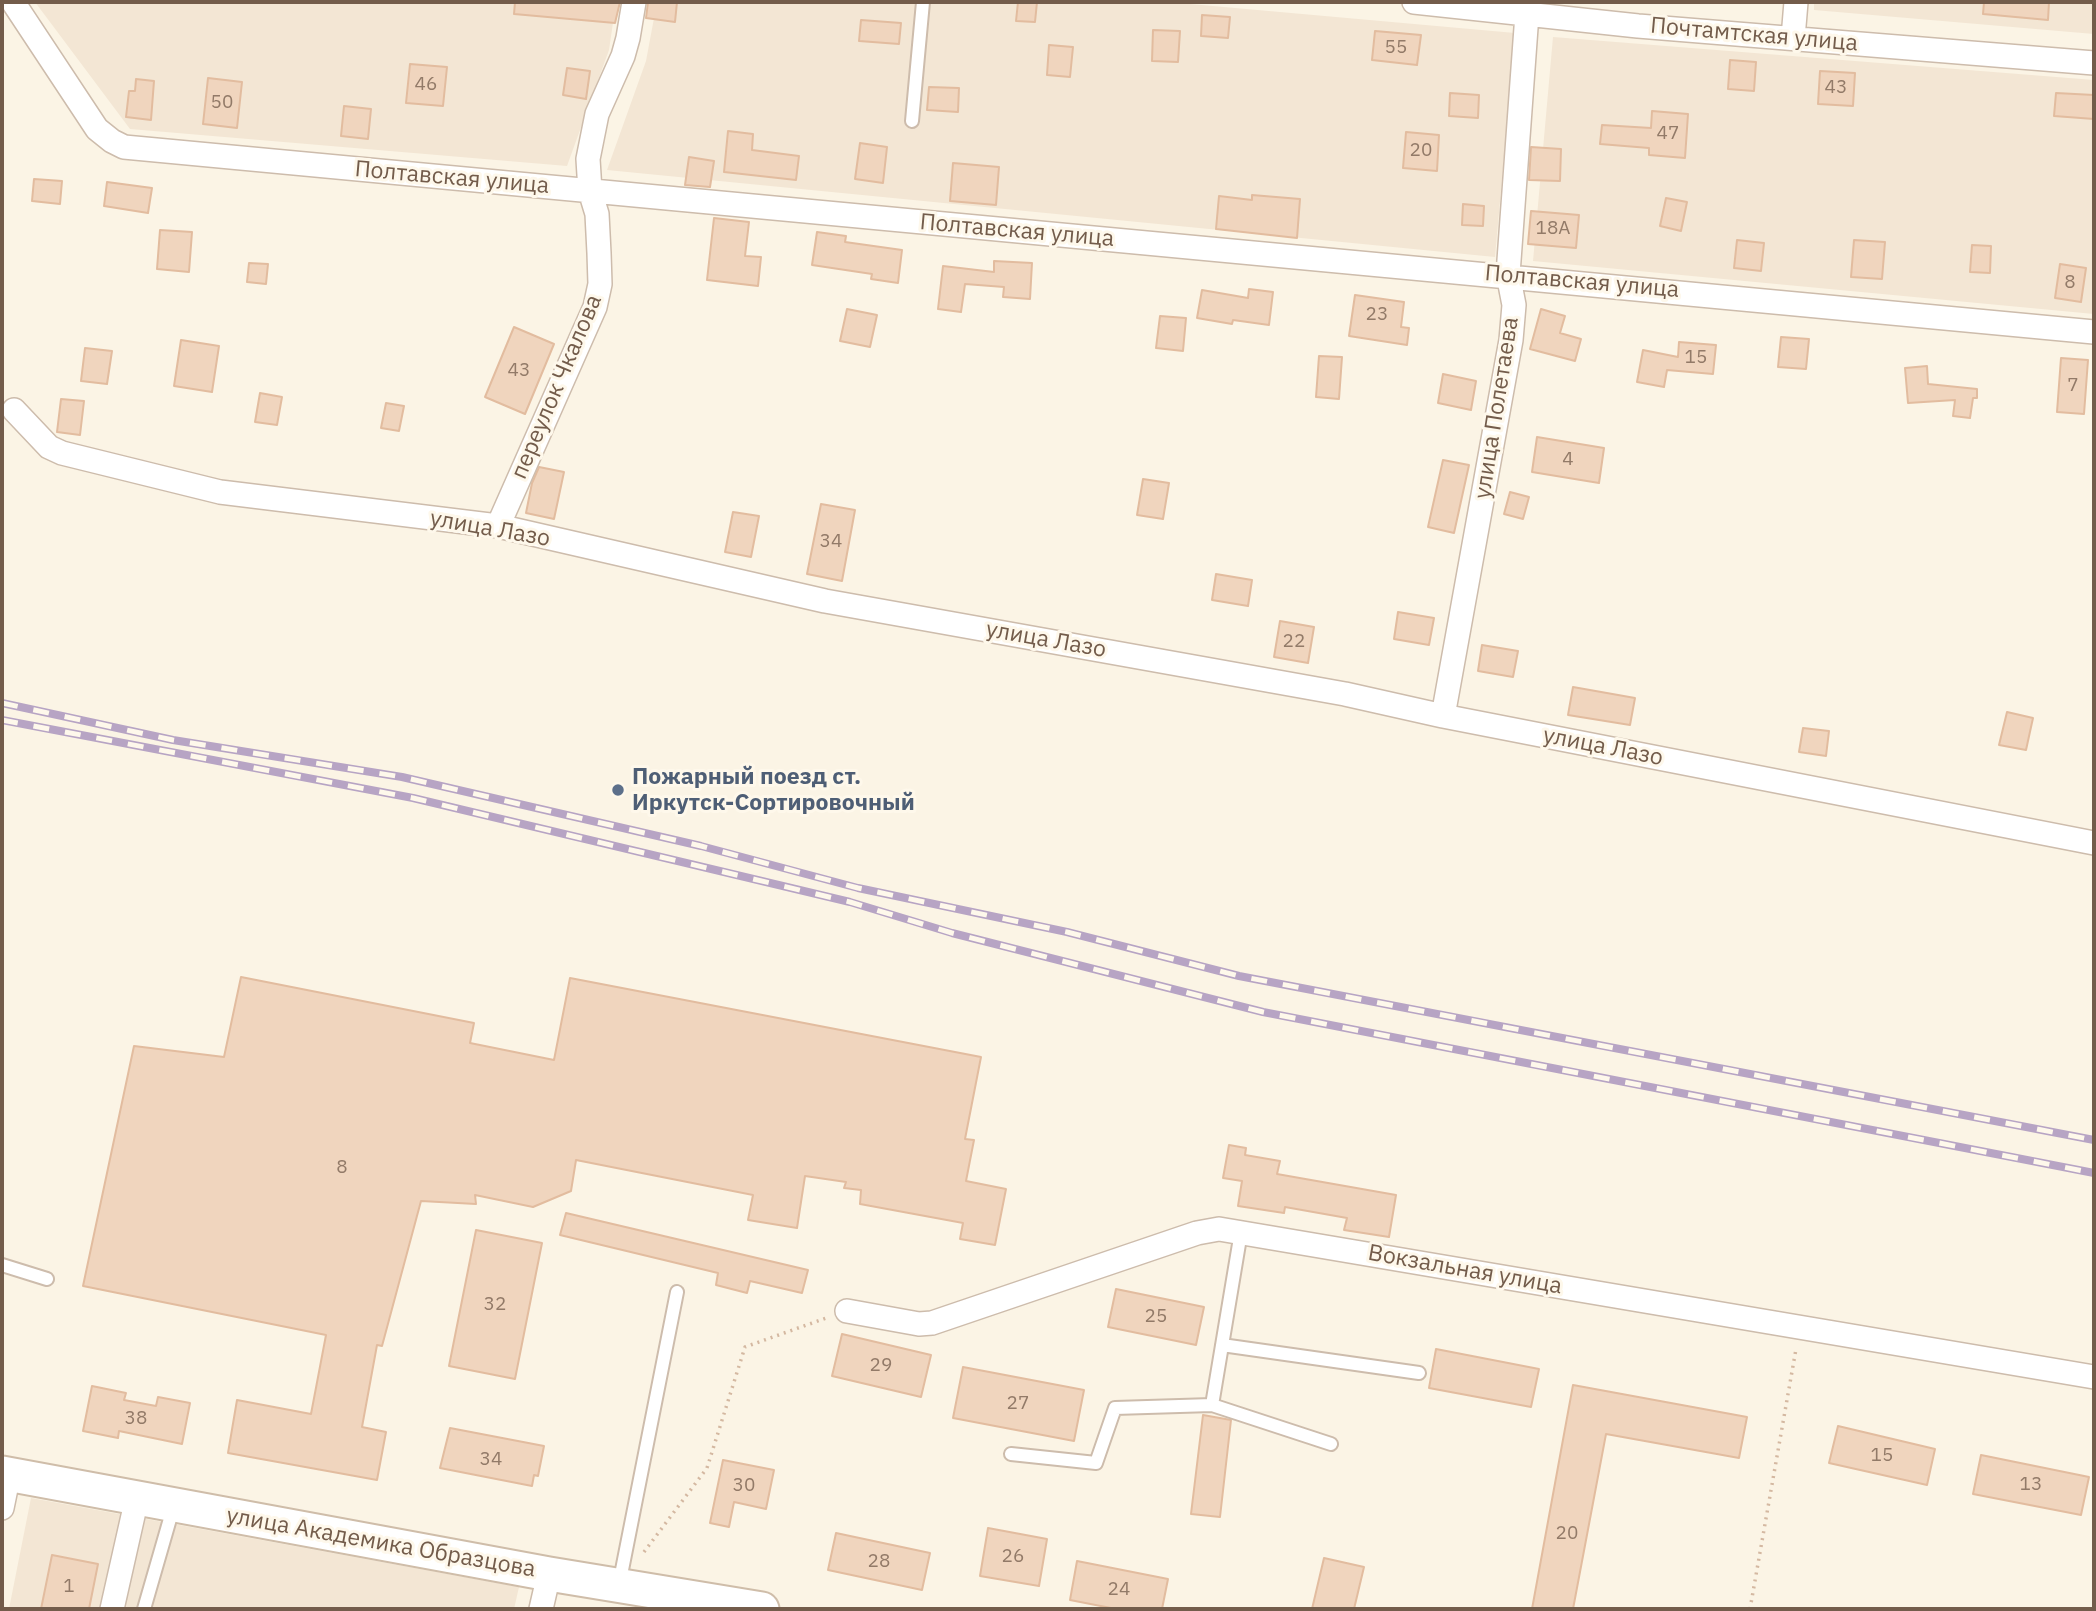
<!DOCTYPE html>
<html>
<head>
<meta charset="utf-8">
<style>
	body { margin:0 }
	#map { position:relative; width:2096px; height:1611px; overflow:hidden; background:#fbf4e5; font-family:"IBM Plex Sans",sans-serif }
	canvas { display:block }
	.frame { position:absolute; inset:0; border:4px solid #735c4b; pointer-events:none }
</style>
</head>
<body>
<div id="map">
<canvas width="2096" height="1611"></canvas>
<div class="frame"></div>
</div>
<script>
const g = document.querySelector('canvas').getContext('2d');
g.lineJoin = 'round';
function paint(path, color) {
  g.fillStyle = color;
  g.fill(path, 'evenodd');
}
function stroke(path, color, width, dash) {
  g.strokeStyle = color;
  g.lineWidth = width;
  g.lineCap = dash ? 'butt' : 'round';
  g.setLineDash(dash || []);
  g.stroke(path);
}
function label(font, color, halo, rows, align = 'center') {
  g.font = font + ' "IBM Plex Sans",sans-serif';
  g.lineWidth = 6;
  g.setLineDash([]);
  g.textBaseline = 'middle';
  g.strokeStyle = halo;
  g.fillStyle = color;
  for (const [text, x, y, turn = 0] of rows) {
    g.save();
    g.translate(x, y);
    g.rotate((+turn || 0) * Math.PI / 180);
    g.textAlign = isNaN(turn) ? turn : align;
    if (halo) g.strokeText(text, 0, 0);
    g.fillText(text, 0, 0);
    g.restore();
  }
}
paint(new Path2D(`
	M35,2H616L609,50L567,166L130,129Z
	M657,2H1168L1515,33L1495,257L607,170L646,61Z
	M1814,2H2094V34L1814,10Z
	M1553,37L2094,80V314L1533,261Z
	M31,1498L519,1587L514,1609H9Z`), '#f3e6d4');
const building = new Path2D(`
	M515,2H620L615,23L514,14Z
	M648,2H677L675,22L646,18Z
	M1018,2H1037L1035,22L1016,21Z
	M1984,2H2049L2048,20L1983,14Z
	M1202,15L1230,17L1228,38L1201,36Z
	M861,20L901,23L899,44L859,41Z
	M1153,30L1180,31L1178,62L1152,61Z
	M1375,31L1421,35L1417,65L1372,60Z
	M1049,45L1073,47L1070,77L1047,75Z
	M1730,60L1756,62L1754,91L1728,89Z
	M410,64L447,67L443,106L406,103Z
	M567,68L590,71L586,99L563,95Z
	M1820,71L1855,73L1853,106L1818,104Z
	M208,78L242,82L237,128L203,124Z
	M136,79L154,81L151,120L126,117L129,91H135Z
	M929,87L959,88L958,112L927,110Z
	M1450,93L1479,95L1478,118L1449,116Z
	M2056,93L2094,95V119L2054,116Z
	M344,106L371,109L368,139L341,136Z
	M1652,111L1688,114L1685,158L1649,155V148L1600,144L1602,125L1651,128Z
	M728,131L753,134L752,150L799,156L796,180L724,172Z
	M1406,132L1439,135L1437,171L1403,168Z
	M860,143L887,147L883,183L855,179Z
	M1531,147L1561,149L1560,181L1529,180Z
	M689,157L714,161L710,187L685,185Z
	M953,163L999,167L996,205L950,201Z
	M34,179L62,181L60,204L32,201Z
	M107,182L152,188L148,213L104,206Z
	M1252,195L1300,199L1297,238L1216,229L1219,196L1252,200Z
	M1666,198L1687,202L1681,231L1660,226Z
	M1463,204L1484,206L1483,226L1462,225Z
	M1531,211L1579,215L1576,248L1528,244Z
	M714,218L749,222L745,256L761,257L758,286L707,280Z
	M160,230L192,232L189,272L157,269Z
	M817,232L846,236L845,242L902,250L898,283L871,279L872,274L812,265Z
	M1737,240L1764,243L1761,271L1734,268Z
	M1854,240L1885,242L1882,279L1851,277Z
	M1972,245L1991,246L1990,273L1970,272Z
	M994,261L1032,263L1030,299L1003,297L1004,287L965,284L961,312L938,309L943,266L994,272Z
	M249,263L268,264L266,284L247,282Z
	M2060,264L2086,268L2081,302L2055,298Z
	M1249,289L1273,292L1269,325L1233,320L1232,324L1197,318L1202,290L1248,298Z
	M1355,295L1404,302L1401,327L1409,328L1407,345L1349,336Z
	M847,309L877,315L870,347L840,341Z
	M1541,309L1565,316L1560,333L1581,339L1575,361L1530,349Z
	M1160,316L1186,318L1183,351L1156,348Z
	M514,327L554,344L525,414L485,397Z
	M1781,337L1809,339L1806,369L1778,367Z
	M181,340L219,346L212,392L174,386Z
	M1679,342L1716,345L1713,374L1667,370L1664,387L1637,382L1643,350L1678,357Z
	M85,348L112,351L107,384L81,381Z
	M1319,356L1342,357L1339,399L1316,397Z
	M2061,358L2088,360L2084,414L2057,412Z
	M1927,366L1928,384L1977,389V398H1973L1970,418L1953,416L1955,400L1908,403L1905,368Z
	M1443,374L1476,381L1471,410L1438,403Z
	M260,393L282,397L277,425L255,422Z
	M61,399L84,401L80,435L57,432Z
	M386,403L404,406L399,431L381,428Z
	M1537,437L1604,448L1599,483L1532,472Z
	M1443,460L1469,465L1454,533L1428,527Z
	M539,467L564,472L554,519L526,513L532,483Z
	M1143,479L1169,483L1163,519L1137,515Z
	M1510,492L1529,497L1523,519L1504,514Z
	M821,504L855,510L842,581L807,574Z
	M733,512L759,516L751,557L725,552Z
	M1216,574L1252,580L1248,606L1212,600Z
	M1398,612L1434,618L1429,645L1394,639Z
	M1280,621L1314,627L1308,663L1274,657Z
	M1482,645L1518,651L1513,677L1478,671Z
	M1573,687L1635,698L1630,725L1568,715Z
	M2007,712L2033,718L2026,750L1999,745Z
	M1803,728L1829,731L1826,756L1799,752Z
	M241,977L474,1023L470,1043L554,1060L570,978L981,1057L965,1139L974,1140L966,1181L1006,1189L995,1245L960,1239L963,1223L860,1204L861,1190L844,1188L846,1182L805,1176L797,1228L748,1220L753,1195L576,1160L571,1191L533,1207L475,1195L476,1204L421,1201L382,1346L377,1345L362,1427L386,1432L377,1480L228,1453L237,1400L311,1414L326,1335L83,1286L134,1046L224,1057Z
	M1229,1145L1246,1148L1245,1155L1280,1161L1277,1174L1396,1195L1389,1237L1344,1230L1347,1218L1285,1207L1284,1213L1238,1206L1242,1181L1223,1178Z
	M566,1213L808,1270L802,1293L750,1281L747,1293L716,1285L718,1273L560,1235Z
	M476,1230L542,1243L515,1379L449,1366Z
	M1116,1289L1204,1307L1196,1345L1108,1327Z
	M842,1334L931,1355L921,1397L832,1376Z
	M1436,1349L1539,1369L1531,1407L1429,1388Z
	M963,1367L1084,1390L1074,1441L953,1418Z
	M1573,1385L1747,1417L1739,1458L1606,1434L1573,1609H1532Z
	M92,1386L126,1393L124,1400L156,1406L158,1397L190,1403L182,1444L119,1431L118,1438L83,1431Z
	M1203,1415L1231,1420L1220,1517L1191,1514Z
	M1838,1426L1935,1449L1927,1485L1829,1463Z
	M450,1428L544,1446L538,1476L534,1475L532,1486L440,1468Z
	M1981,1455L2089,1477L2081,1515L1973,1494Z
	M723,1460L774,1470L766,1509L734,1502L729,1527L710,1523Z
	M988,1528L1047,1539L1039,1586L980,1576Z
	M836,1533L930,1553L922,1590L828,1570Z
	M52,1555L98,1564L89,1609H41Z
	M1324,1558L1364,1567L1354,1609H1312Z
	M1077,1561L1168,1579L1162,1609H1116L1070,1600Z`);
paint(building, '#f0d5be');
stroke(building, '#e2bc9f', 2);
const lane = new Path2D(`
	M912,121L923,2
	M2,1265L47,1279
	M1222,1345L1419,1373
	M1212,1405L1241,1232
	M1011,1454L1096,1463L1115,1408L1212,1405L1331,1444
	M619,1585L677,1292
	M144,1609L174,1505`);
const street = new Path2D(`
	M13,2L97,129L112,141L124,147C781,209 1438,267 2094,332
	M1414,2L1638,26L2094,63
	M1793,38L1796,2
	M14,410L49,447L62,453L220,492L498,526L825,601L1345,694L1443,716L2094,843
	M498,526L595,307L600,284L599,253L597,214L590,191L588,159L597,114L623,56L628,38L634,2
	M1443,716L1511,340L1514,305L1508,274L1527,14
	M847,1311L919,1324L932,1323L1197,1233L1219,1229L2094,1377
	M2,1508L9,1474
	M112,1609L137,1498
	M541,1609L549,1574`);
const secondary = new Path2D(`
	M2,1473L549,1574L762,1609`);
stroke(lane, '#cdbcac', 16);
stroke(street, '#cdbcac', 26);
stroke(secondary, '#cfbda9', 37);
stroke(new Path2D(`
	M644,1552L707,1468L745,1347L829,1317
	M1750,1609L1796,1349`), '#d4b8a1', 3.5, [2, 5]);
stroke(lane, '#fff', 12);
stroke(street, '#fff', 23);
stroke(secondary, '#fff', 33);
const rail = new Path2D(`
	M2,703L173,740L402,777L701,846L858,888L1067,932L1239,976L2094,1140
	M2,720L413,798L850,902L952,933L1263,1012L2094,1173`);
stroke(rail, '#b7a4c4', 8);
stroke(rail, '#fef8eb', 5, [16]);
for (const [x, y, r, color] of [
	[618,790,7,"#5c6f8a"]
]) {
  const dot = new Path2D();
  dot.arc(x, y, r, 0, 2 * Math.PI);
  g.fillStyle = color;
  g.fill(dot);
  stroke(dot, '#fef8eb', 2.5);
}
label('19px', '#927a68', null, [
	["55",1396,48],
	["46",426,85],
	["43",1836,88],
	["50",222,103],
	["47",1668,134],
	["20",1421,151],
	["18А",1553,229],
	["8",2070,283],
	["23",1377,315],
	["15",1696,358],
	["43",519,371],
	["7",2073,386],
	["4",1568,460],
	["34",831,542],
	["22",1294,642],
	["8",342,1168],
	["32",495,1305],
	["25",1156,1317],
	["29",881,1366],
	["27",1018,1404],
	["38",136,1419],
	["15",1882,1456],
	["34",491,1460],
	["13",2031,1485],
	["30",744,1486],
	["20",1567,1534],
	["26",1013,1557],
	["28",879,1562],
	["1",69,1587],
	["24",1119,1590]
]);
label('23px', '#735c4b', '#fef8eb', [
	["Почтамтская улица",1754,35,5],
	["Полтавская улица",452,178,5],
	["Полтавская улица",1017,231,5],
	["Полтавская улица",1582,282,5],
	["переулок Чкалова",557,387,-67],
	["улица Полетаева",1497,408,-81],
	["улица Лазо",490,529,10],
	["улица Лазо",1046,640,10],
	["улица Лазо",1603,747,11],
	["Вокзальная улица",1465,1270,10],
	["улица Академика Образцова",381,1543,10]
]);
label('bold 23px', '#4e5e75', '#fef8eb', [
	["Пожарный поезд ст.",632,777],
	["Иркутск-Сортировочный",632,803]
], 'left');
</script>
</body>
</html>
